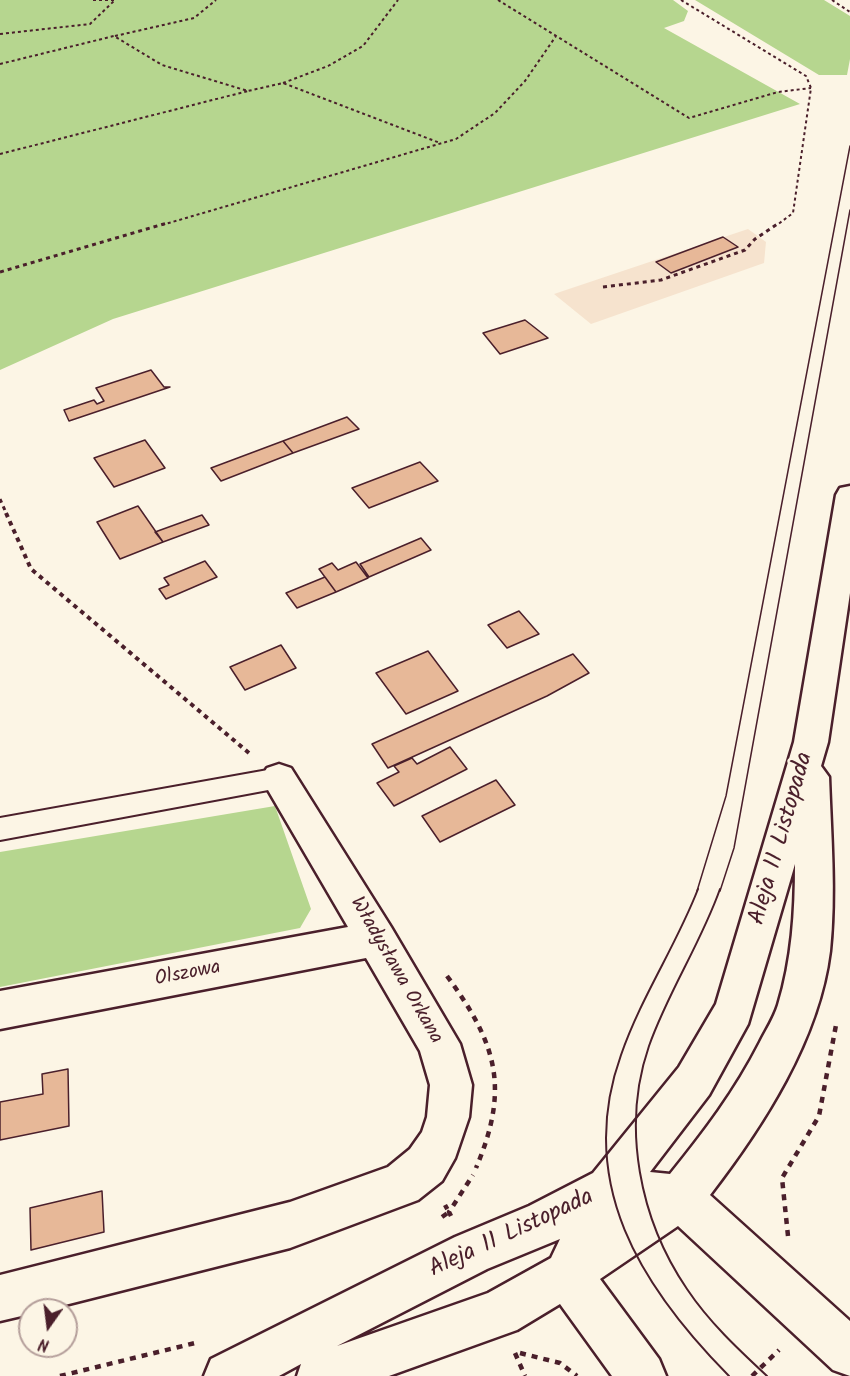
<!DOCTYPE html>
<html>
<head>
<meta charset="utf-8">
<style>
	body { margin:0 }
	#map { position:relative; width:850px; height:1376px; overflow:hidden; background:#fcf5e5; font-family:Kalam,sans-serif }
	canvas { display:block }
	.north { position:absolute; left:18px; top:1298px; width:60px; height:60px; box-sizing:border-box; background:#fcf5e5; border:2px solid #b59f9b; border-radius:50%; rotate:194deg; font-size:16px; font-weight:700; line-height:24px; text-align:center; color:#4a1f2b }
	.north::after { content:''; display:block; margin:auto; width:21px; height:27px; background:#4a1f2b; clip-path:polygon(50% 0,100% 100%,50% 72%,0 100%) }
</style>
</head>
<body>
<div id="map">
<canvas width="850" height="1376"></canvas>
<div class="north">N</div>
</div>
<script>
const g = document.querySelector('canvas').getContext('2d');
g.lineJoin = 'round';
function paint(path, color) {
  g.fillStyle = color;
  g.fill(path, 'evenodd');
}
function stroke(path, color, width, dash) {
  g.strokeStyle = color;
  g.lineWidth = width;
  g.lineCap = dash ? 'butt' : 'round';
  g.setLineDash(dash || []);
  g.stroke(path);
}
function label(font, color, halo, rows, align = 'center') {
  g.font = font + ' Kalam,sans-serif';
  g.lineWidth = 5;
  g.setLineDash([]);
  g.textBaseline = 'middle';
  g.strokeStyle = halo;
  g.fillStyle = color;
  for (const [text, x, y, turn = 0] of rows) {
    g.save();
    g.translate(x, y);
    g.rotate((+turn || 0) * Math.PI / 180);
    g.textAlign = isNaN(turn) ? turn : align;
    if (halo) g.strokeText(text, 0, 0);
    g.fillText(text, 0, 0);
    g.restore();
  }
}
paint(new Path2D(`
	M748,229L766,242L764,263L591,324L554,294Z`), '#f6e3ce');
paint(new Path2D(`
	M0,0H673L688,11L684,21L664,28L800,104L113,319L0,370Z
	M695,0H824L850,16V59L847,75H819Z
	M275,806L311,909L300,928L0,987V852Z`), '#b6d68f');
const building = new Path2D(`
	M723,237L738,247L671,273L656,262Z
	M525,320L548,338L500,354L483,333Z
	M151,370L164,387H170L69,421L64,410L94,400L97,404L104,401L96,388Z
	M347,417L359,429L293,453L283,441Z
	M145,440L165,468L114,487L94,458Z
	M283,441L293,453L221,481L211,468Z
	M420,462L438,481L369,508L352,488Z
	M138,506L163,542L120,559L97,522Z
	M202,515L209,525L163,542L155,532Z
	M421,538L431,550L369,577L360,564Z
	M205,561L217,577L166,599L159,589L169,585L164,578Z
	M356,562L368,578L336,592L319,569L332,563L338,570Z
	M325,577L336,592L297,608L286,593Z
	M519,611L539,634L507,648L488,625Z
	M281,645L296,668L245,690L230,667Z
	M428,651L458,691L406,714L376,673Z
	M573,654L589,673L547,696L388,768L372,744Z
	M450,747L467,769L394,806L377,783L399,772L394,766L412,758L417,764Z
	M496,780L515,805L440,842L422,816Z
	M68,1069L69,1126L0,1140V1102L43,1094L42,1074Z
	M102,1191L104,1232L31,1250L30,1208Z`);
paint(building, '#e7b898');
stroke(building, '#4a1f2b', 1.5);
const lane = new Path2D(`
	M279,768L288,771L292,778L288,785L279,788L0,840V818Z`);
const street = new Path2D(`
	M279,764L291,768L391,927L460,1044L472,1085L469,1117L455,1158L442,1181L418,1200L290,1248L45,1310H30V1314L0,1321V1275L290,1202L388,1167L410,1149L422,1132L427,1117L430,1085L420,1051L366,958L0,1029V991L348,927L261,778L267,768Z`);
const secondary = new Path2D(`
	M850,486V593L828,742L821,766L829,777C831,835 836,894 830,951C819,1040 763,1126 710,1195L850,1321V1376L833,1370L678,1226L600,1279L659,1359L666,1376H612L560,1304L517,1330L389,1376H297L301,1364L279,1376H204L211,1359L455,1237L529,1206L593,1173L679,1067L716,1004L794,742L836,495L840,488ZM795,864C795,912 792,959 778,1005C774,1018 766,1030 760,1042C735,1091 704,1132 670,1174L650,1172L709,1095L748,1024ZM560,1239L551,1258L488,1293L337,1346L487,1269Z`);
stroke(lane, '#4a1f2b', 4);
stroke(street, '#4a1f2b', 5);
stroke(secondary, '#4a1f2b', 5);
stroke(new Path2D(`
	M93,0H116
	M498,0L689,118L778,92L811,88
	M681,0L806,76L811,88L793,213L777,225
	M832,0L850,12
	M0,34L90,24L115,0
	M115,36L194,18L216,0
	M0,64L114,36L162,65L248,91L283,83L440,143
	M283,83L328,66L363,46L398,0
	M0,154L248,91
	M162,225L456,139L495,113L525,81L556,36`), '#4a1f2b', 2, [3, 3]);
stroke(new Path2D(`
	M0,272L167,223
	M603,287L661,280L745,250L755,239L779,223
	M0,499L7,515`), '#4a1f2b', 3, [4, 4]);
stroke(new Path2D(`
	M6,513L31,569L249,753`), '#4a1f2b', 4, [4.5, 4.5]);
stroke(new Path2D(`
	M447,976C497,1044 510,1088 476,1168
	M451,1216L449,1212L473,1175
	M442,1217L449,1212L445,1205
	M788,1236L782,1178L819,1116L836,1025
	M515,1353L525,1376
	M520,1353L560,1363L577,1376
	M60,1376L199,1342
	M752,1376L779,1350`), '#4a1f2b', 4.5, [6, 6]);
paint(lane, '#fcf5e5');
paint(street, '#fcf5e5');
paint(secondary, '#fcf5e5');
stroke(new Path2D(`
	M697,891L726,796L850,146
	M720,891L734,848L850,210`), '#4a1f2b', 1.5);
stroke(new Path2D(`
	M698,889C676,946 641,997 621,1055C575,1183 641,1287 729,1376
	M720,889C701,943 668,992 649,1046C621,1127 640,1220 687,1289C709,1322 738,1349 767,1376`), '#4a1f2b', 2);
label('20px', '#4a1f2b', '#fcf5e5', [
	["Władysława Orkana",395,971,60],
	["Olszowa",188,975,-11]
]);
label('24px', '#4a1f2b', '#fcf5e5', [
	["Aleja 11 Listopada",783,839,-74],
	["Aleja 11 Listopada",512,1235,-25]
]);
</script>
</body>
</html>
